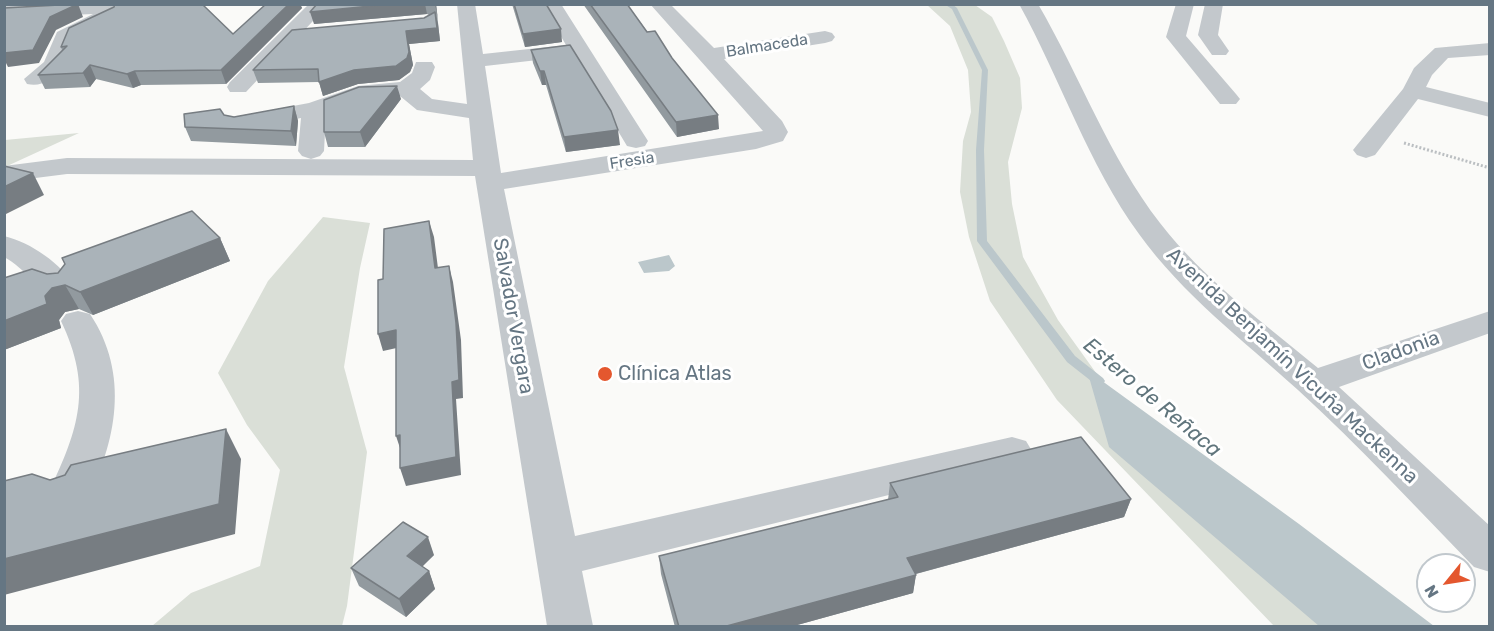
<!DOCTYPE html>
<html>
<head>
<meta charset="utf-8">
<style>
	body { margin:0 }
	#map { position:relative; width:1494px; height:631px; overflow:hidden; background:#fafaf8; font-family:Rubik,sans-serif }
	canvas { display:block }
	.frame { position:absolute; inset:0; border:6px solid #657683; pointer-events:none }
	.north { position:absolute; left:1416px; top:553px; width:60px; height:60px; box-sizing:border-box; background:#fff; border:2px solid #c1c8cd; border-radius:50%; rotate:240deg; font-size:16px; font-weight:700; line-height:24px; text-align:center; color:#657683 }
	.north::after { content:''; display:block; margin:auto; width:21px; height:27px; background:#e4572e; clip-path:polygon(50% 0,100% 100%,50% 72%,0 100%) }
</style>
</head>
<body>
<div id="map">
<canvas width="1494" height="631"></canvas>
<div class="frame"></div>
<div class="north">N</div>
</div>
<script>
const g = document.querySelector('canvas').getContext('2d');
g.lineJoin = 'round';
function paint(path, color) {
  g.fillStyle = color;
  g.fill(path, 'evenodd');
}
function stroke(path, color, width, dash) {
  g.strokeStyle = color;
  g.lineWidth = width;
  g.lineCap = dash ? 'butt' : 'round';
  g.setLineDash(dash || []);
  g.stroke(path);
}
function label(font, color, halo, rows, align = 'center') {
  g.font = font + ' Rubik,sans-serif';
  g.lineWidth = 6;
  g.setLineDash([]);
  g.textBaseline = 'middle';
  g.strokeStyle = halo;
  g.fillStyle = color;
  for (const [text, x, y, turn = 0] of rows) {
    g.save();
    g.translate(x, y);
    g.rotate((+turn || 0) * Math.PI / 180);
    g.textAlign = isNaN(turn) ? turn : align;
    if (halo) g.strokeText(text, 0, 0);
    g.fillText(text, 0, 0);
    g.restore();
  }
}
paint(new Path2D(`
	M927,5H975L992,17L1004,41L1020,78L1022,108L1008,162L1012,204L1023,257L1058,320L1099,377L1166,449L1378,626H1274L1057,400L990,301L969,237L960,192L963,141L971,112L968,70L950,26Z
	M79,133L5,167V140Z
	M323,217L370,223L360,268L344,367L367,452L347,606L342,626H152L191,593L260,566L280,470L247,425L218,373L268,281Z`), '#dadfd7');
paint(new Path2D(`
	M669,255L675,266L669,271L644,273L638,262Z
	M1087,370L1299,524L1434,626H1319L1109,447Z`), '#bbc7cb');
paint(new Path2D(`
	M944,4H952L957,8L988,70L984,150L987,241L1075,356L1103,378L1105,381L1103,384H1095L1067,362L977,241L976,150L982,70L952,9Z`), '#bbc7cb');
stroke(new Path2D(`
	M1404,143L1490,168`), '#bbbfc2', 3, [2, 2]);
paint(new Path2D(`
	M48,4H206L197,10L114,13L113,19L73,39C66,60 54,90 27,84L24,79L44,62L57,32L93,14L4,18V6Z
	M309,4H329L246,92H230L227,87L230,82Z
	M457,4H475L483,54L566,45L542,4H561L648,141L645,146L636,148L627,146L573,56L485,66L501,173L763,131L650,4H670L714,48L825,31L832,33L835,37L832,41L825,43L724,59L782,121L788,132L783,141L756,149L504,189L575,536L1012,437L1026,441L1032,451L1026,461L582,571L593,626H547L475,176L67,174L4,182V166L67,158L473,160L469,118L417,110L400,96L362,99L326,113L324,151L320,156L311,159L302,156L298,151L301,118L253,127L245,125L241,120L245,115L309,103L358,86L400,82L412,73L416,62H432L435,67L430,80L420,89L432,99L467,104Z
	M1019,4H1038C1080,76 1109,157 1160,223C1204,280 1263,322 1318,368L1490,311V333L1339,387L1490,526V572L1474,567C1416,507 1359,446 1298,390C1243,340 1183,295 1139,234C1088,164 1061,80 1019,4Z
	M1176,4H1194L1186,36L1236,94L1240,99L1236,104H1220L1166,37Z
	M1205,4H1223L1218,35L1229,51L1226,55H1212L1198,35Z
	M1490,43V55L1448,58L1432,75L1426,87L1490,103V117L1418,99L1375,155L1366,158L1357,155L1353,150L1357,145L1403,89L1414,68L1435,48Z
	M4,236C32,243 60,263 76,287L71,294C42,301 28,269 4,257Z
	M78,311L90,314C130,374 117,442 85,503L70,508L55,503L49,492C79,428 93,388 61,321L66,314Z`), '#c3c8cc');
paint(new Path2D(`
	M266,4H300L302,8L226,84L141,85L133,88L96,79L90,87L45,89L38,75L62,50L61,47L114,7L233,34Z
	M317,4H436L440,41L409,44L413,65L410,72L399,80L358,84L323,96L319,82L258,83L253,70L424,18L429,15L427,14L314,24Z
	M512,4H546L562,42L525,47Z
	M583,4H627L719,129L677,137Z
	M531,50L620,145L566,152L546,85H542L533,63Z
	M401,99L365,147H328L324,132Z
	M294,106L298,121L296,146L191,141L185,127L224,115L234,117Z
	M220,238L230,261L93,315L79,309L65,312L59,320L61,328L4,350V278L58,273Z
	M890,483L1131,499L1124,517L916,574L913,593L790,627H675L661,574L659,556L888,500Z
	M434,555L422,566L429,571L435,589L406,617L359,586L351,568Z`), '#929a9f');
paint(new Path2D(`
	M78,4L83,17L56,30L39,63L8,67L4,59V53L50,17Z
	M289,4H300L302,8L226,84L221,70Z
	M391,4H425L427,14L314,24L310,12Z
	M435,4H436L438,20Z
	M435,12L438,24L440,41L409,44L413,65L410,72L399,80L358,84L323,96L319,82L406,31Z
	M561,29L562,42L525,47L523,34Z
	M90,65L96,79L90,87L83,73Z
	M135,71L141,85L133,88L127,74Z
	M540,71H544L546,85H542Z
	M397,86L401,99L365,147L360,132Z
	M294,106L298,121L296,146L291,131Z
	M718,115L719,129L677,137L676,122Z
	M618,130L620,145L566,152L564,137Z
	M33,173L44,195L4,215V187Z
	M429,221L434,237L440,284L435,268Z
	M220,238L230,261L93,315L80,292Z
	M449,266L453,282L461,340L463,398L456,399L461,475L406,486L400,468Z
	M65,285L79,309L65,312L59,320L61,328L4,350V321L45,296L52,288Z
	M396,330L401,347L383,351L378,334Z
	M226,429L241,459L235,534L4,595V559Z
	M400,435L402,454L396,436Z
	M1131,499L1124,517L904,577L907,558Z
	M428,537L434,555L414,575L407,556Z
	M429,571L435,589L406,617L399,599Z
	M916,575L913,593L790,627H723Z`), '#777d82');
const building = new Path2D(`
	M78,4L50,17L33,50L4,53V8Z
	M115,4H202L233,34L266,4H289L221,70L135,71L127,74L90,65L83,73L38,75L67,46L61,47L69,28L114,7Z
	M317,4H391L310,12Z
	M514,4H546L561,29L523,34Z
	M590,4H627L647,32L655,31L672,58L718,115L676,122Z
	M435,12L437,28L406,31L409,52L407,58L396,66L354,70L319,82L318,69L253,70L292,30L424,18Z
	M570,45L611,111L618,130L564,137L544,71H540L531,50Z
	M397,86L360,132H324V100L359,87Z
	M294,106L291,131L185,127L184,114L220,109L224,115L234,117Z
	M4,166L33,173L4,187Z
	M192,211L220,238L80,292L65,285L52,288L45,296L47,304L4,321V278L32,269L47,274L58,273L65,264L62,258Z
	M429,221L435,268L449,266L456,323L459,380L452,382L456,457L400,468V435L396,436V330L378,334V280L383,279L384,229Z
	M226,429L219,504L4,559V481L32,474L50,480L65,475L71,465Z
	M1081,437L1131,499L907,558L916,575L723,627H679L659,556L898,497L890,483Z
	M403,522L428,537L407,556L429,571L399,599L351,568Z`);
paint(building, '#aab3b9');
stroke(building, '#777d82', 1.5);
for (const [x, y, r, color] of [
	[605,374,8,"#e4572e"]
]) {
  const dot = new Path2D();
  dot.arc(x, y, r, 0, 2 * Math.PI);
  g.fillStyle = color;
  g.fill(dot);
  stroke(dot, '#fff', 2);
}
label('16px', '#657683', '#fff', [
	["Balmaceda",767,46,-9],
	["Fresia",632,161,-9]
]);
label('20px', '#657683', '#fff', [
	["Salvador Vergara",513,316,80],
	["Cladonia",1401,351,-20],
	["Avenida Benjamín Vicuña Mackenna",1292,366,43]
]);
label('20px', '#657683', '#fff', [
	["Clínica Atlas",618,374]
], 'left');
label('italic 21px', '#60757c', '#fff', [
	["Estero de Reñaca",1152,398,40]
]);
</script>
</body>
</html>
